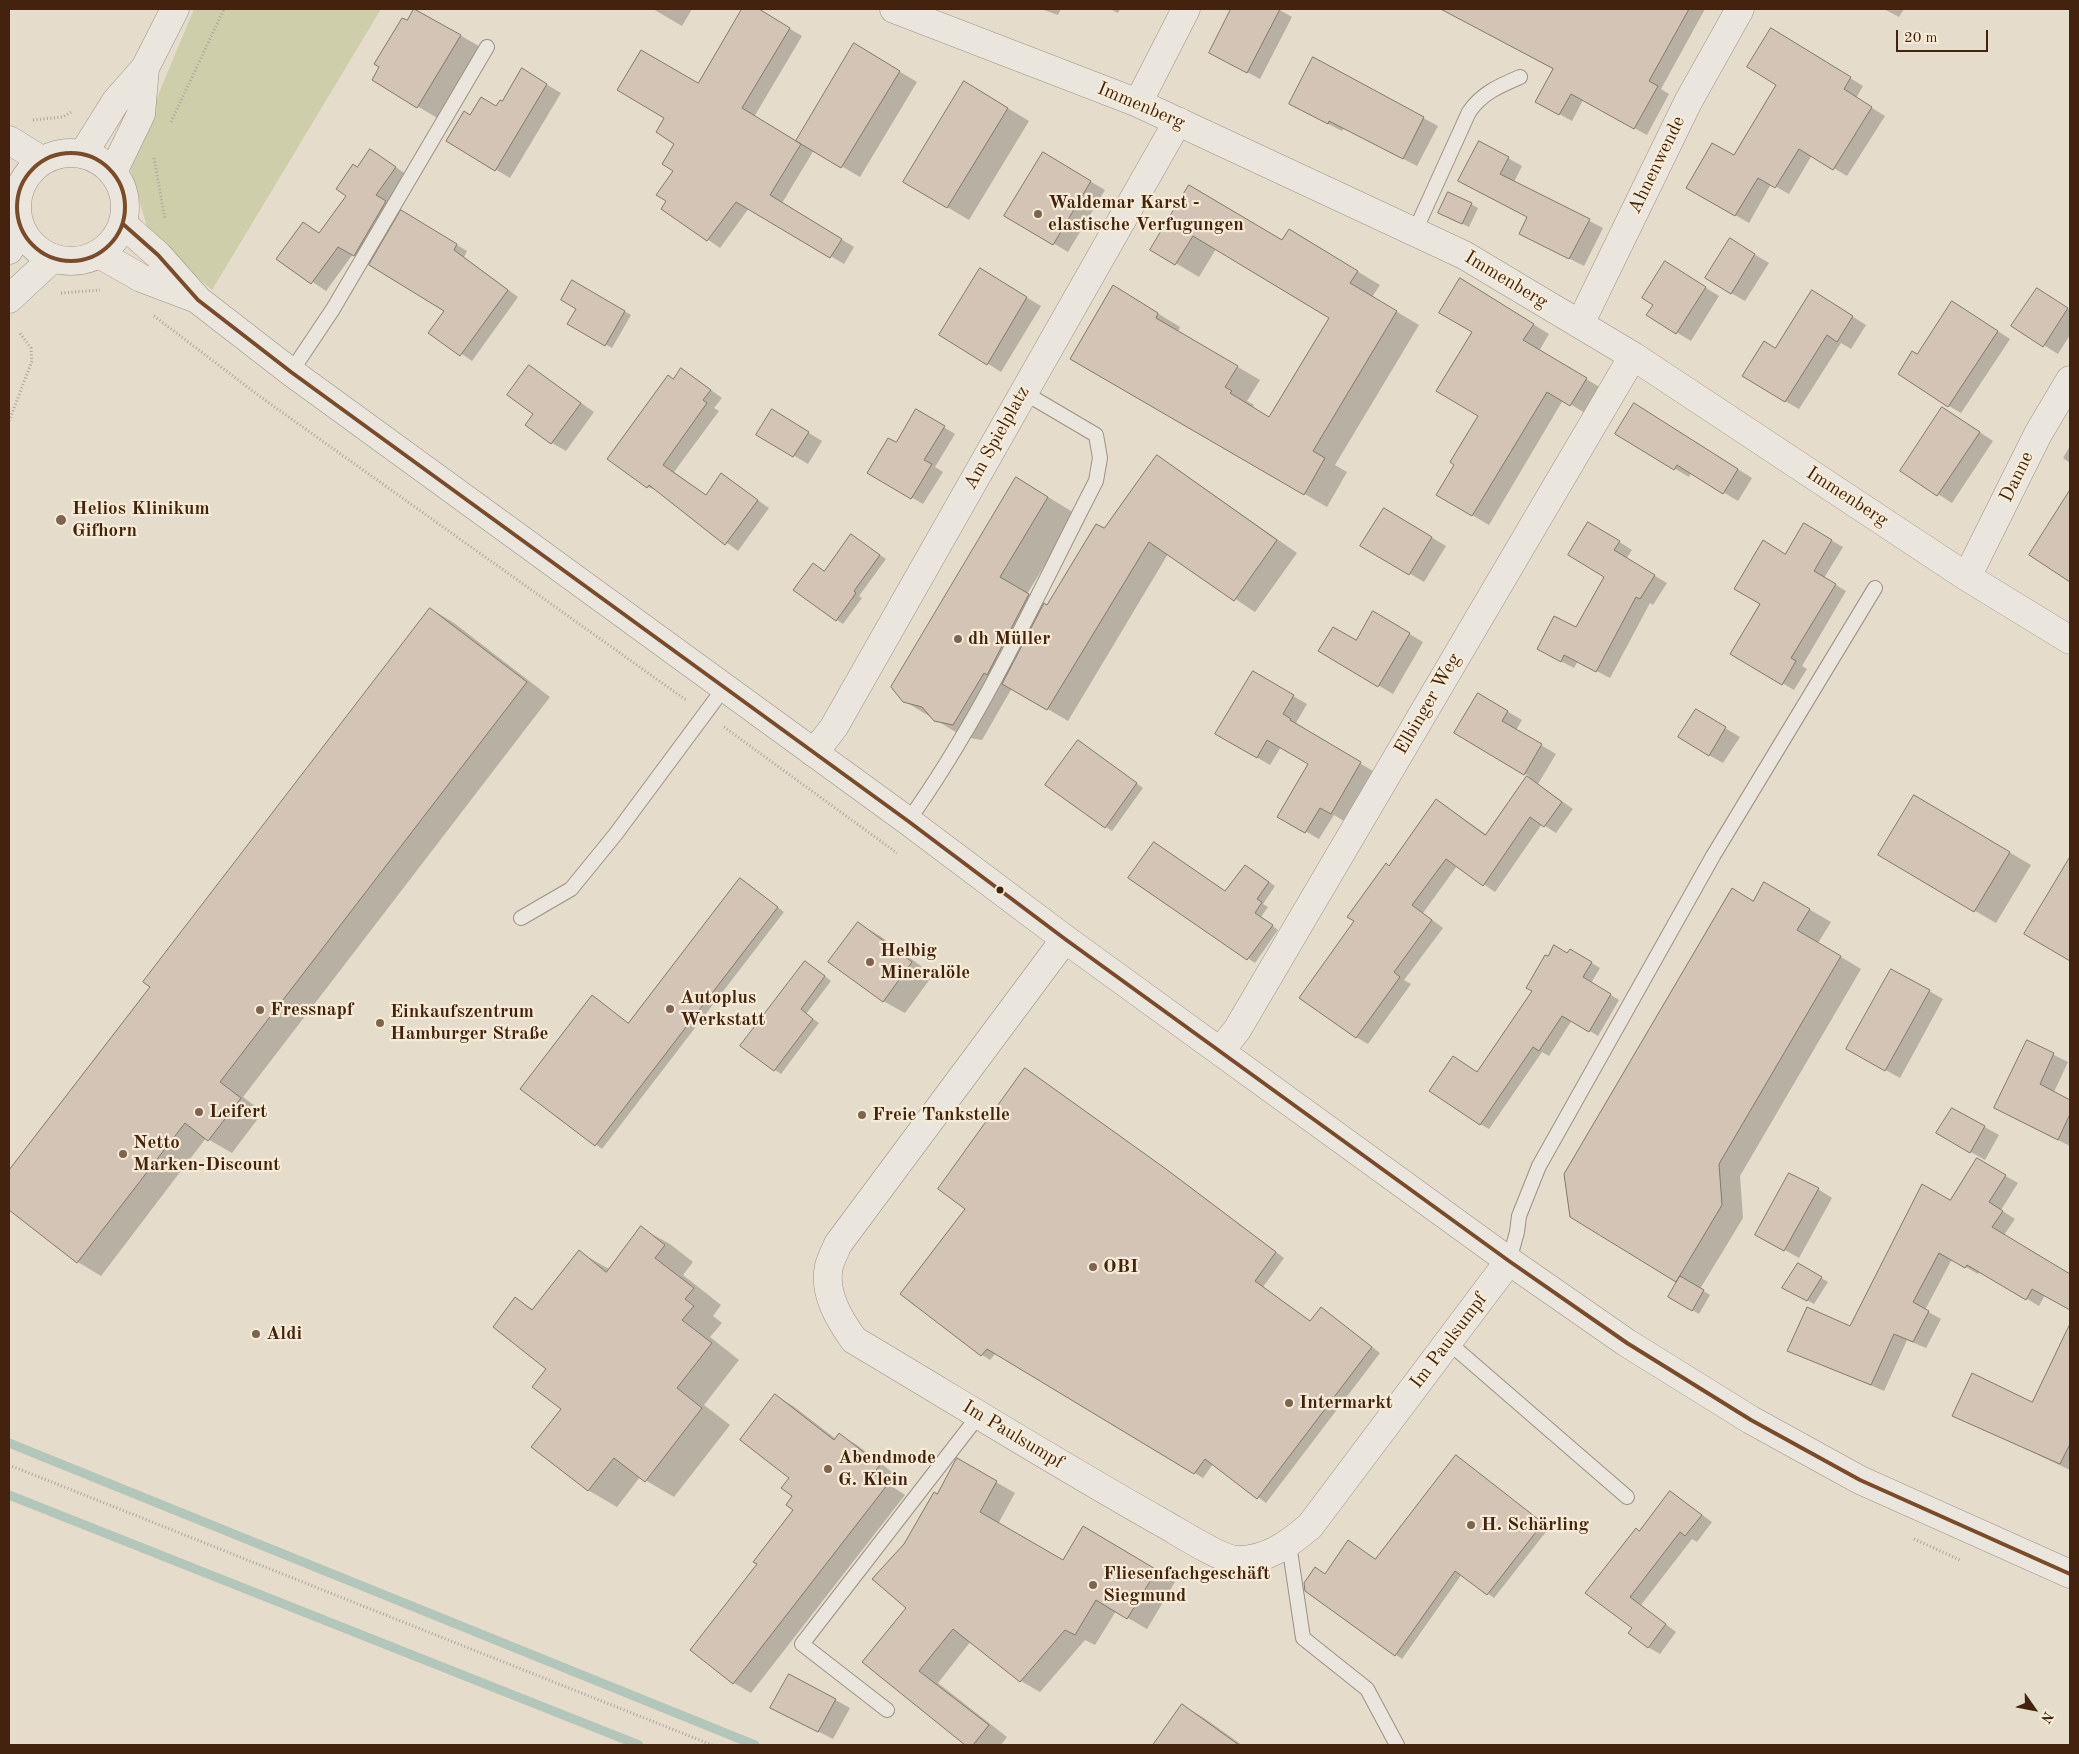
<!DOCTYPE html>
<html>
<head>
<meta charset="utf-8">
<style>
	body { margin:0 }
	#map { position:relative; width:2079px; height:1754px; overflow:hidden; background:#e6dccb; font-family:"Old Standard TT",serif }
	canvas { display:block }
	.frame { position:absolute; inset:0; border:10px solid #43230d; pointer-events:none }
	.north { position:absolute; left:2009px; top:1684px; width:50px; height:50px; -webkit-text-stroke:4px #f6ebd6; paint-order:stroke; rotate:123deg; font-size:14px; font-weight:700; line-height:20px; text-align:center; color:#43230d }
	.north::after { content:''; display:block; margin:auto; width:18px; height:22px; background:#43230d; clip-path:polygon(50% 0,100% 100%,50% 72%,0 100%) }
	.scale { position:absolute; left:1896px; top:30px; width:92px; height:22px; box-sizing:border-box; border:2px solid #43230d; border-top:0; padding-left:6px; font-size:15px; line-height:18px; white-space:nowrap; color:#43230d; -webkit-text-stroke:4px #f6ebd6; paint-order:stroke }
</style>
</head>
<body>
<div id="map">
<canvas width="2079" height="1754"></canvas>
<div class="frame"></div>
<div class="north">N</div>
<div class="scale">20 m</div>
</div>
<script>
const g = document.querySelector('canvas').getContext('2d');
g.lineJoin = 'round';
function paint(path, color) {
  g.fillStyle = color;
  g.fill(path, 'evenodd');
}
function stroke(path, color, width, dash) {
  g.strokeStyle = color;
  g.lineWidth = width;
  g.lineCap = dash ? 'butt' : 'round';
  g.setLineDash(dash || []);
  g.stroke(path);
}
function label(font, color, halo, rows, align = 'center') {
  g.font = font + ' "Old Standard TT",serif';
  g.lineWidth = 4.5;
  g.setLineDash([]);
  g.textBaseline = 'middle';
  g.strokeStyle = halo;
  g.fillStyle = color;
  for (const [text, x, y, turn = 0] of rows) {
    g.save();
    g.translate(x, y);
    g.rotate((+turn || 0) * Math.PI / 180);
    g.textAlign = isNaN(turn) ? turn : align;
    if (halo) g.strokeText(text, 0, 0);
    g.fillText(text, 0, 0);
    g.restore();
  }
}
paint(new Path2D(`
	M194,9H381L212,290L150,237L129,165Z`), '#ceceab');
paint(new Path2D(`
	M415,9L482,48L439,119L373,80Z
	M653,9H692L682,26Z
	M744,9H757L802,36L754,117L796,142L855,45L917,82L860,177L814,150L782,203L854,247L844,264L749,208L720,248L663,208L667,201L675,170L676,143L698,85Z
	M1041,9H1061L1058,15Z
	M1110,9H1120L1118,13Z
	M1232,9H1278L1292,17L1260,79L1210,52Z
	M1457,9H1628L1639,15L1642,9H1705L1661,89L1669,94L1647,135L1583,100L1572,121L1536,101L1555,69L1454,14Z
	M1884,9H1904L1899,17Z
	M1784,37L1863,86L1856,98L1885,116L1847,176L1812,155L1789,194L1771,184L1749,223L1688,188L1734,157L1778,84Z
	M1314,59L1438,126L1417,166L1344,128L1342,131L1305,112Z
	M522,70L561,93L510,178L448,141L471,116L497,108L502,103Z
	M986,95L1029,121L969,220L905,182Z
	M370,150L409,176L390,204L400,210L369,263L353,254L326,291L278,258L320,234L348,196Z
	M1508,158L1522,166L1514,182L1603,228L1584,266L1535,241L1529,217L1474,189Z
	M1058,162L1105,190L1068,252L1006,215Z
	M1190,187L1282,242L1312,244L1380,285L1372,297L1419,325L1335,465L1347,472L1327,507L1072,358L1136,300L1180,327L1178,332L1260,380L1247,401L1254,405L1252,408L1270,418L1331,318L1216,249L1199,277L1152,249Z
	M1471,204L1478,208L1469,227L1446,216Z
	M402,212L467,251L464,257L518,297L472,361L430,332L446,310Z
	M1744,248L1769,263L1745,301L1731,293Z
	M1679,271L1719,296L1691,341L1648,315Z
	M994,278L1041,306L1001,372L987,363Z
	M572,282L631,315L612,348L569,323L578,309Z
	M1477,289L1549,334L1539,351L1603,389L1587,414L1563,400L1489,525L1438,495L1480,416L1473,332Z
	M2051,298L2070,310V335L2058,354L2013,326Z
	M1826,300L1866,325L1851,349L1841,343L1799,409L1785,401L1776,349Z
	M1965,310L2010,339L1961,413L1949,406L1918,355Z
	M529,366L594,412L566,451L552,443L535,414Z
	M693,377L722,398L714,408L719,411L674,472L707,496L722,475L769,508L738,551L660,492L648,487L674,380Z
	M917,411L955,434L935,467L943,472L923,504L869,472L897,444Z
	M1648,413L1752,478L1738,501L1691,473L1689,477L1616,434Z
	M1957,417L1993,441L1952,503L1902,471Z
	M786,419L822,441L808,464L758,434Z
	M2070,446V463L2063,458Z
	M1157,457L1177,469L1297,553L1255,612L1168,554L1068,721L1012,688L982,740L964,737L904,701L1017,478L1076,514L1027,594L1048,606Z
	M2057,513L2070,521V580L2031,555Z
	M1399,518L1446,546L1424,582L1362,545Z
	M1804,525L1843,547L1824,578L1846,591L1802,666L1807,669L1794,690L1732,653Z
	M1602,531L1632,550L1626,559L1667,583L1653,605L1650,603L1610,678L1578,661L1574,668L1551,656L1577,629L1605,577Z
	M858,540L886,559L859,596L862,598L843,624L837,620L825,572Z
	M431,609L454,623L550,697L243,1097L263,1112L232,1153L206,1138L101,1276L78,1262L9,1209V1172L152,986Z
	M1374,613L1423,642L1393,694L1320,651L1357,642Z
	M1253,673L1307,704L1296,723L1303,727L1302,729L1373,771L1344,821L1334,815L1319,839L1279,816L1309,764L1281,747L1270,765L1217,734Z
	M1478,694L1522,720L1516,730L1556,754L1538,784L1573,809L1556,833L1542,824L1495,892L1457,866L1423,913L1443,928L1404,980L1411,984L1368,1044L1356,1037V921L1437,800L1487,835L1529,776L1455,733Z
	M1696,711L1740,737L1723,763L1709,755Z
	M1085,746L1143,788L1112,831L1106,827Z
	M1936,809L2031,865L1996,923L1879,855Z
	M2067,865L2070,866V960L2026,933Z
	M1252,870L1275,886L1263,904L1268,907L1261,917L1278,930L1255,963L1130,878L1226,892Z
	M747,883L784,912L602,1149L522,1088L592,997L629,1024Z
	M1764,883L1831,922L1818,943L1861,969L1740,1176L1743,1218L1700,1289L1710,1295L1699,1314L1670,1297L1678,1282L1571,1216Z
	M858,923L880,936L933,975L905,1013L883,1001Z
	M1570,950L1600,968L1591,983L1619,1000L1598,1036L1572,1020L1549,1056L1542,1052L1489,1129L1480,1124L1477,1073Z
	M812,966L831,981L806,1014L819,1023L781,1074L775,1070Z
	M1892,970L1943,999L1900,1078L1848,1049Z
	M2028,1042L2068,1062L2054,1092L2070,1101V1146L2010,1116Z
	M1952,1109L1999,1135L1985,1160L1938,1133Z
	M1977,1160L2018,1183L2001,1210L2015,1219L2004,1235L2070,1284V1309L2045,1295L2039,1306L1980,1271L1978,1274L1952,1259L1925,1310L1941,1319L1926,1348L1907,1340L1884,1391L1789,1350L1851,1328L1950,1201Z
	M1175,1176L1284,1258L1263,1287L1311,1322L1329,1314L1380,1353L1266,1503L1213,1464L1203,1478L996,1353L990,1360L982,1355L967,1208Z
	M1818,1189L1832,1198L1799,1258L1769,1241Z
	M641,1228L670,1244L693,1262L683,1275L721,1305L713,1316L722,1323L710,1337L739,1360L704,1405L730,1425L674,1497L640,1477L617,1507L588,1490L548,1369L516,1299L534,1310L579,1252L609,1269Z
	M1799,1265L1828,1282L1814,1304L1784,1287Z
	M2070,1328V1470L1954,1415L2033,1403Z
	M776,1396L793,1406L836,1439L840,1435L857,1445L897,1476L890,1485L905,1495L751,1693L734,1683L758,1564L794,1510V1496Z
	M958,1460L1015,1493L998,1524L1063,1562L1083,1528L1175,1582L1147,1629L1116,1611L1095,1645L1085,1640L1040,1692L1021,1681L971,1641L938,1683L1007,1737L1001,1745H967L864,1662L908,1608L905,1544L938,1496Z
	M1462,1461L1549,1528L1494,1598L1462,1574L1402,1659L1306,1591L1325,1575L1376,1560Z
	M1670,1492L1712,1522L1697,1542L1692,1539L1641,1605L1676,1632L1660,1654L1648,1647L1634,1628L1587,1593L1640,1532Z
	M790,1675L850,1708L833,1739L786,1715Z
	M1182,1705L1204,1718L1242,1745H1172L1161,1737Z`), '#0003');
stroke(new Path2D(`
	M9,1443L755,1745
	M9,1495L639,1745`), '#b2c6ba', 9);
const building = new Path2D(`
	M414,9L461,35L417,108L372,80L379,67L374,64L402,18L407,20Z
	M742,9H759L790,28L742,108L801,144L770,195L842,239L830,258L736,202L707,241L661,209L666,201L656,195L673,171L662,164L674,144L656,132L664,118L617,90L641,50L698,83Z
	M1231,9H1280L1247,73L1209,53Z
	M1441,9H1689L1649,81L1658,86L1634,129L1571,94L1559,115L1535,102L1553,69Z
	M1771,28L1851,77L1844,89L1872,107L1833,170L1799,149L1775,188L1758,178L1735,216L1686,188L1712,143L1734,155L1776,85L1747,67Z
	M854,43L900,71L841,168L796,141Z
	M1313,57L1424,117L1403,159L1329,121L1328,124L1289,104Z
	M522,68L547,84L495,171L446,141L464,111L470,115L481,97L496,106L500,100L502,101Z
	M964,81L1008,108L947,208L903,182Z
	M1479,141L1509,157L1500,174L1590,219L1569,259L1519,234L1527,217L1458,181Z
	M370,149L396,167L376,195L386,201L354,256L338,247L311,284L276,259L303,222L319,233L346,196L336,189L353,164L357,167Z
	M1043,152L1091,181L1053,245L1004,216Z
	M1189,185L1282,240L1289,229L1358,271L1350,283L1397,311L1313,451L1325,458L1304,495L1070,359L1113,285L1158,313L1156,318L1238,366L1225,387L1232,391L1230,393L1269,417L1329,318L1193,236L1175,265L1150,250Z
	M1448,192L1472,203L1462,224L1438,213Z
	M401,210L457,244L454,250L508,290L460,356L428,333L444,311L369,265Z
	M1730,238L1755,254L1731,294L1705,278Z
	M1665,261L1706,287L1676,334L1646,315L1653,305L1642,298Z
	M980,268L1027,297L987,365L939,335Z
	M1460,278L1534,324L1523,340L1587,378L1570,406L1547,392L1472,516L1436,495L1454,465L1450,462L1478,416L1436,391L1472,332L1439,313Z
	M572,280L625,311L605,346L567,324L576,309L561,300Z
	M2037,288L2068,308L2043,347L2011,326Z
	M1812,290L1853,316L1837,342L1827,335L1785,402L1742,376L1764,341L1775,348Z
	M1952,301L1998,331L1948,407L1898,374L1912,351L1917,354Z
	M529,365L581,403L551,444L525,425L533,414L507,395Z
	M681,368L711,390L703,400L707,403L663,465L706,495L721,473L758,500L725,545L649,485L647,488L607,459L668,375L673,379Z
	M1634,403L1738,469L1723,494L1677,465L1674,470L1615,434Z
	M1942,407L1980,432L1937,496L1900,471Z
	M772,409L809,432L793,457L756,435Z
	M916,409L945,426L924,460L932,464L911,499L867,473L888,438L896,442Z
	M1157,455L1277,540L1234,601L1149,542L1047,710L1002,684L1044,603L1047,605L1096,524L1104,528Z
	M1016,477L1048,497L1000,577L1029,594L987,675L984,673L953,725L934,721L922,707L903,702L891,687Z
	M2070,490V582L2029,555Z
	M1384,508L1432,537L1409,575L1360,546Z
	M1588,522L1620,541L1614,550L1655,575L1640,599L1636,597L1596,672L1564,655L1561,662L1537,649L1554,616L1576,627L1604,577L1568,555Z
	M1804,523L1832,540L1814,571L1836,584L1791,658L1796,661L1782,685L1730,654L1760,604L1734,589L1763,540L1785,554Z
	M851,534L880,555L854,591L856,593L836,621L793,590L813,563L824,571Z
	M430,608L527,682L220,1082L241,1098L208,1141L185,1123L77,1263L9,1210V1170L150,987L143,982Z
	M1373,611L1410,633L1378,687L1318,651L1333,627L1356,640Z
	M1253,671L1294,695L1283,714L1291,719L1290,720L1361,762L1331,814L1320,808L1305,833L1277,817L1308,764L1267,740L1257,758L1215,734Z
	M1478,693L1508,711L1502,721L1542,744L1524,775L1454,733Z
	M1696,709L1726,727L1709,756L1678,737Z
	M1078,740L1137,783L1105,828L1045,785Z
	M1527,776L1562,802L1544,827L1530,817L1483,886L1446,859L1412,905L1432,920L1394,972L1400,977L1356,1038L1299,998L1354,921L1347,917L1386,863L1389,866L1436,799L1485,835Z
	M1914,795L2010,852L1974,912L1878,855Z
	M1154,842L1225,891L1245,865L1269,882L1257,899L1262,902L1255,913L1273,925L1247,960L1128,878Z
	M2070,857V961L2024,934Z
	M740,878L778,907L595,1146L520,1089L592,995L628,1023Z
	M1764,882L1810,909L1797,930L1841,956L1719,1164L1722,1205L1676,1282L1570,1217L1564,1174L1732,888L1753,901Z
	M858,922L912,962L883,1002L828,962Z
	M1554,945L1567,953L1570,949L1592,962L1583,977L1611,994L1589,1032L1562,1016L1539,1051L1533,1047L1480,1125L1429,1091L1453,1056L1477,1072L1532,991L1526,988L1545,955L1548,956Z
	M805,961L825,976L801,1009L813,1019L774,1071L740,1046Z
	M1891,969L1930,990L1885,1071L1846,1049Z
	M2027,1040L2054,1053L2040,1084L2070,1100V1114L2058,1140L1994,1108Z
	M1025,1068L1166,1169L1276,1252L1255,1281L1310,1321L1321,1307L1372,1347L1257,1499L1205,1459L1194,1474L987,1349L981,1356L900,1294L965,1209L938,1189Z
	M1952,1108L1985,1126L1970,1153L1936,1133Z
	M1977,1158L2006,1175L1989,1202L2003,1211L1992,1227L2070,1274V1310L2032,1289L2026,1300L1967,1265L1965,1268L1939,1253L1913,1302L1929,1311L1913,1342L1894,1334L1871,1385L1787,1351L1807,1307L1850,1326L1922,1184L1950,1200Z
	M1789,1173L1819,1188L1784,1251L1755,1235Z
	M641,1226L665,1245L655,1258L694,1288L685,1299L694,1306L682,1320L712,1343L677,1388L702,1408L645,1482L614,1458L588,1491L531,1447L561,1409L532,1387L546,1369L493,1327L515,1297L532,1310L579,1250L606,1272Z
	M1798,1263L1822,1277L1807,1301L1782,1288Z
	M1680,1276L1704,1290L1692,1311L1668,1297Z
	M2070,1324V1444L2060,1464L1952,1416L1972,1373L2032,1402Z
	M775,1394L834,1440L839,1433L880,1465L873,1474L888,1484L733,1684L690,1650L757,1564L753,1562L793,1510L786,1505L792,1496L781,1488L789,1478L740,1440Z
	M1456,1455L1543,1523L1487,1595L1455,1571L1395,1656L1305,1591L1304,1583L1315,1567L1325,1574L1348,1540L1375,1559Z
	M957,1458L997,1481L980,1512L1063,1560L1083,1526L1157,1570L1127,1619L1096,1600L1075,1635L1065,1630L1020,1682L953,1629L919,1671L989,1725L973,1745H965L862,1662L906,1608L872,1579L904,1544L934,1492L937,1494Z
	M1670,1491L1702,1515L1685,1536L1680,1532L1630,1597L1666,1624L1648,1648L1628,1633L1632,1628L1585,1593L1636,1528L1639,1531Z
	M789,1674L836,1699L818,1732L770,1708Z
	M1182,1704L1239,1745H1153Z`);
paint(building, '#d3c4b6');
stroke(building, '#82786c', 1);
const service = new Path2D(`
	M1415,231L1469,112C1482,93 1499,86 1520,77
	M291,372L333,309L487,47
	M908,821C983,716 1037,595 1096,481L1100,458L1096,435L1023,392
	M521,918L571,889L615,835L724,688
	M1509,1261L1517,1232L1519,1216L1539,1166L1713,856L1875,588
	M1448,1342L1627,1497
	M1289,1544L1303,1638L1367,1689L1397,1745
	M887,1710L802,1644L979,1415`);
const minor = new Path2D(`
	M894,9L1138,103L1464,255L1633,356L1967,577L2070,640
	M1138,103L1186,9
	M83,154L116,101L145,68L175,9
	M113,172L141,114L145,68
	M9,250L21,228
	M9,299L53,258
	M1580,324L1688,102L1740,9
	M1967,577L2038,434L2070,380
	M814,753L834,727L1178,121
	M1065,939L838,1244C835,1251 831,1259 829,1266C823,1293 839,1319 854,1340C955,1400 1056,1463 1159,1521C1176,1530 1219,1559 1236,1560C1266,1561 1289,1544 1310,1526L1509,1261
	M1220,1051L1237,1030L1633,356`);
const tertiary = new Path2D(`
	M9,140L43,161
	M17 207a54 54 0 1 1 108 0a54 54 0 1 1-108 0Z
	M123,224L158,255L198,300L291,372L908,821L1065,939L1509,1261L1627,1343L1751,1420L1860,1480L2070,1574
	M99,254L141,278L194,298`);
stroke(service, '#9b9185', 16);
stroke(minor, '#9b9185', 29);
stroke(tertiary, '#9b9185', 29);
stroke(new Path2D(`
	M33,120L63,117L73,111
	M171,122L224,9
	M154,158L165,220
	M61,293L100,290
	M154,316L262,398L686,700
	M9,421L32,361L31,348L19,332
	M724,727L897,853
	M9,1465L712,1745
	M1914,1539L1960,1560`), '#aba49b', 3, [1, 2.5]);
stroke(service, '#ebe6dd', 14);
stroke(minor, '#ebe6dd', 28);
stroke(tertiary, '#ebe6dd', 28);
stroke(new Path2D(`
	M17 207a54 54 0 1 1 108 0a54 54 0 1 1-108 0Z
	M123,224L158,255L198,300L291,372L908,821L1065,939L1509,1261L1627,1343L1751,1420L1860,1480L2070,1574`), '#7a4b2a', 4);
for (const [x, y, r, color] of [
	[1038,214,5,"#7c6450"],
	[61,520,6,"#7c6450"],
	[958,639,5,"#7c6450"],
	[1000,890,4.5,"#43230d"],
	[870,962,5,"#7c6450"],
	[670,1009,5,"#7c6450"],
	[260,1010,5,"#7c6450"],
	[380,1023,5,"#7c6450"],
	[199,1112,5,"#7c6450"],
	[862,1115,5,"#7c6450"],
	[123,1154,5,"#7c6450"],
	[1093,1267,5,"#7c6450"],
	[256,1334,5,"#7c6450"],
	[1289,1403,5,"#7c6450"],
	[828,1469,5,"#7c6450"],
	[1471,1525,5,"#7c6450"],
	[1093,1585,5,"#7c6450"]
]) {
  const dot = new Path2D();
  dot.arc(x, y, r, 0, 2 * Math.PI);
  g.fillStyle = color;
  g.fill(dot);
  stroke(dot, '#f6ebd6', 2);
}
label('19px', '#43230d', '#f6ebd6', [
	["Immenberg",1141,106,23],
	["Ahnenwende",1657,165,-64],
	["Immenberg",1506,280,31],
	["Am Spielplatz",997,438,-61],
	["Danne",2017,477,-64],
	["Immenberg",1847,497,33],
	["Elbinger Weg",1428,704,-60],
	["Im Paulsumpf",1449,1341,-53],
	["Im Paulsumpf",1013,1435,31]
]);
label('bold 19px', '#43230d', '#f6ebd6', [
	["Waldemar Karst -",1048,203],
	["elastische Verfugungen",1048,225],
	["Helios Klinikum",72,509],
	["Gifhorn",72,531],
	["dh Müller",968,639],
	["Helbig",880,951],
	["Mineralöle",880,973],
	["Autoplus",680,998],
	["Werkstatt",680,1020],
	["Fressnapf",270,1010],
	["Einkaufszentrum",390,1012],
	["Hamburger Straße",390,1034],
	["Leifert",209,1112],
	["Freie Tankstelle",872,1115],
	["Netto",133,1143],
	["Marken-Discount",133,1165],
	["OBI",1103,1267],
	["Aldi",266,1334],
	["Intermarkt",1299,1403],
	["Abendmode",838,1458],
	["G. Klein",838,1480],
	["H. Schärling",1481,1525],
	["Fliesenfachgeschäft",1103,1574],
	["Siegmund",1103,1596]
], 'left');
</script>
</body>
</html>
